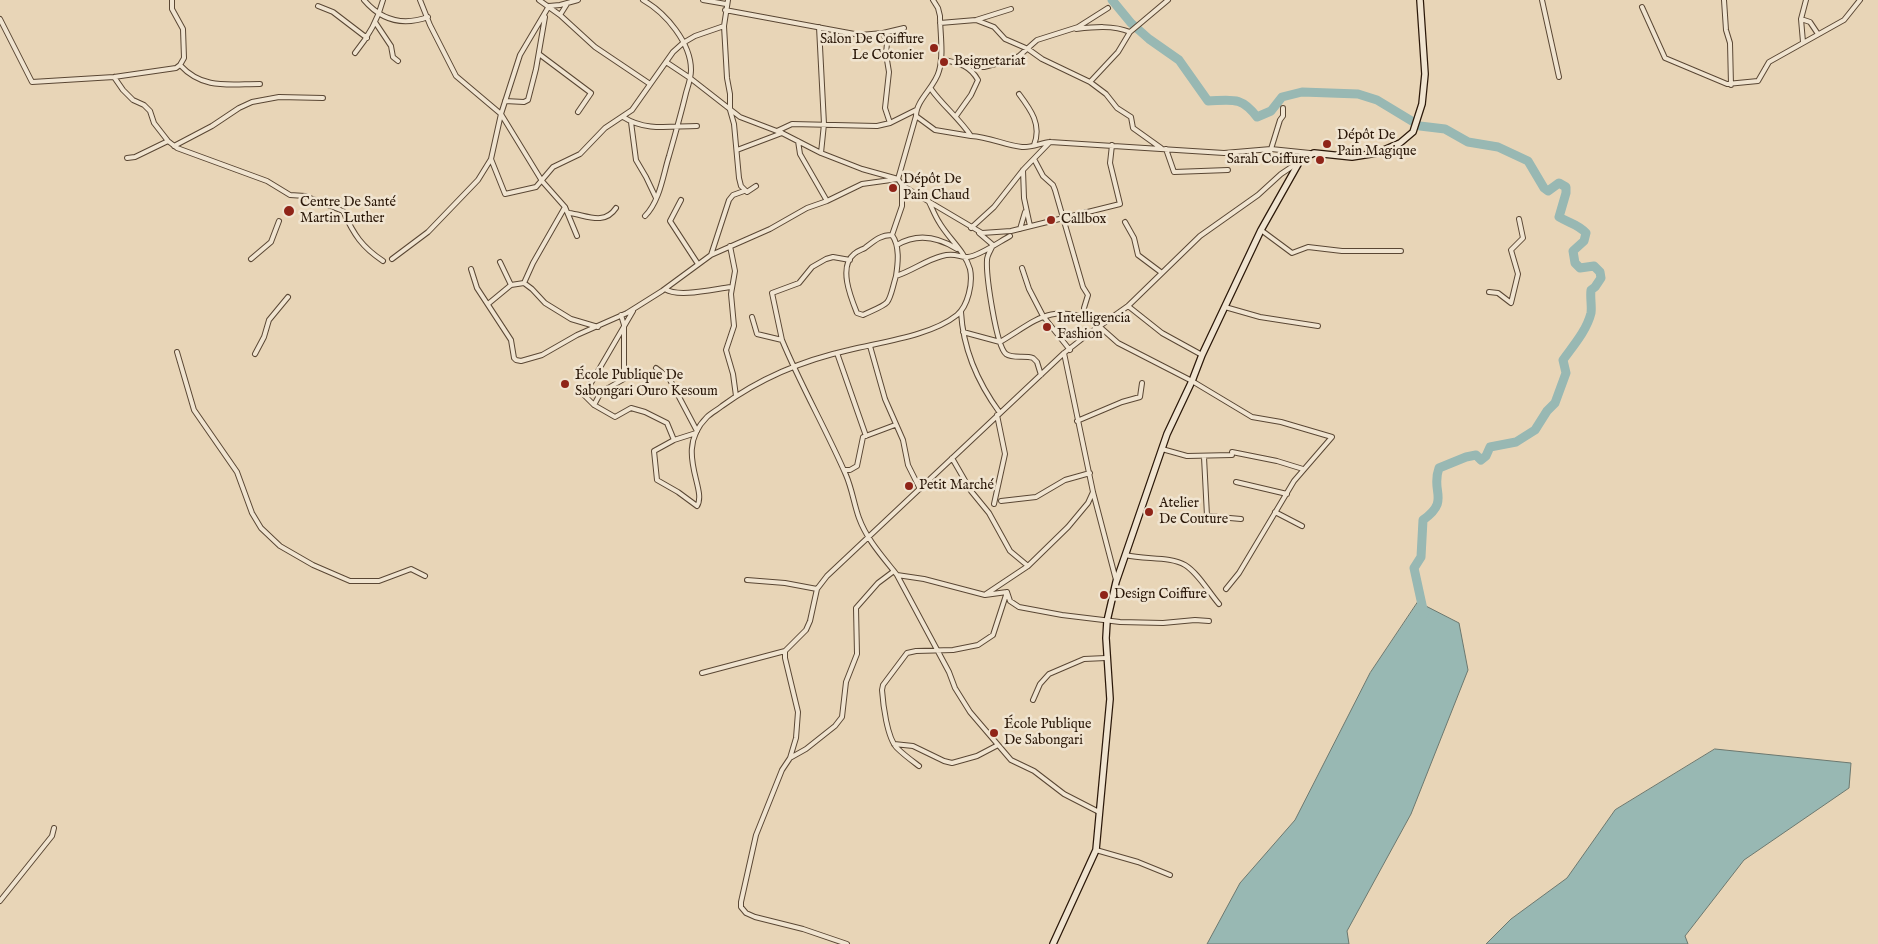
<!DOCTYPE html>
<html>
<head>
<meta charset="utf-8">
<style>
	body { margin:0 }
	canvas { display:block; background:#e8d5b7 }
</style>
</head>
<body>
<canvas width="1878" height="944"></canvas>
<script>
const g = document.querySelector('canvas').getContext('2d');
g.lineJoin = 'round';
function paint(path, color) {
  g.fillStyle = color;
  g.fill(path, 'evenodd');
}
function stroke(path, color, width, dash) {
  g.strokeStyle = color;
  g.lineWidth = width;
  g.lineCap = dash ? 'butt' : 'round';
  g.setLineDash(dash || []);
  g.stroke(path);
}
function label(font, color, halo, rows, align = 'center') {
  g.font = font + ' "IM FELL English",serif';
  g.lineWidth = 5;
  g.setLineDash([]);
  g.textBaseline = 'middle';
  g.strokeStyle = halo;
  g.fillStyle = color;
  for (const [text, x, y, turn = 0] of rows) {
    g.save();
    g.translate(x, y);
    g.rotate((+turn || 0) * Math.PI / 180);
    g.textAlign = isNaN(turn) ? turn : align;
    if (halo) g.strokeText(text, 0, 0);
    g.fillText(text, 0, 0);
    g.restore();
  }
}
const water = new Path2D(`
	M1418,602L1459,623L1468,670L1411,814L1347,931L1349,944H1207L1240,883L1295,820L1370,673Z
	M1715,749L1851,763L1849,788L1744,860L1685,936L1688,944H1486L1511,919L1567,878L1615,810Z`);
paint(water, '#98b8b3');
stroke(water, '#6c786f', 1);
stroke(new Path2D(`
	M1112,0L1131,23L1149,39L1179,60L1208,101C1232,100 1241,96 1257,117L1271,111L1282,97L1302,92L1358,94L1377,100L1420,126L1445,129L1468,142L1498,147L1528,161L1544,188L1548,191L1559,183L1566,187V193L1559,217C1569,223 1578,224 1586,233L1584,241L1573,251L1575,263L1580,268L1594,266L1600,272L1601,278L1595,287L1591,290C1590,298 1592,306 1591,313C1587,330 1573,346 1563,360L1566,373L1555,403L1547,411L1535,430L1516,442L1490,447L1486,456L1481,460L1476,455L1466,457L1439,468C1430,492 1451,500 1423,520L1421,557L1414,568L1424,614`), '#98b8b3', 9);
const street = new Path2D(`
	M364,0C381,20 403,26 428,17
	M420,0L430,25L456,76L501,114L542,181L565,207L577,236
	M539,0L560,15L595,47L650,84
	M643,0C666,13 691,43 691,70C691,78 688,86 686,93C681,114 675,135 669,156C663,175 660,201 645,216
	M703,0L726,4
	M728,0L724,26L727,78L730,94V110L734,124L739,178L741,186L747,192L756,186
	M1542,0L1559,77
	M1724,0L1726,30L1730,43L1731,85
	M318,6L333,12L367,38
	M549,6L560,5L578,0
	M1642,7L1665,58L1727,84L1758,81L1769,62L1844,20L1860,0
	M725,10L860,35L883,33L904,28
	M560,15L567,4
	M0,19L32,82L114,77L176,68L180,65L184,58L183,29L172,9V0
	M1801,19L1810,22L1818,34
	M976,20L994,27L1005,39L1028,49L1042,59L1090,82L1106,94L1117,108L1131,117L1133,128L1161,148
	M375,22L391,46L393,57L398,61
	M940,23L976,20L1011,9
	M819,27L824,124L821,153
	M1076,29C1094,27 1113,25 1130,32
	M883,33L887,43L886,54L889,72L885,108L890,123
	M1803,42L1801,19L1806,0
	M355,53C368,37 378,20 383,0
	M539,54L591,93L578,112
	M941,59C957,63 969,64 978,80L971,95L956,116
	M666,62L690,78L740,117L782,133L821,153L862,169L898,179L902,185L916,194L982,233L1011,231L1120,204L1110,163L1112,145
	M961,63L976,67H984L1007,61L1019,56L1037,40L1078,27L1108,8
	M180,65C203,90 229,84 260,84
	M114,77L123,90L133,100L144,105L150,111L154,123L168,141L177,148L267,181L290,195L305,196L343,211C354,235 362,247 383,261
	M1090,82L1118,52L1130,32L1168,0
	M931,89C943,106 959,118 971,136C989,137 1005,145 1022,147C1031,148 1041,143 1050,142L1224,153L1271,149L1310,153
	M1019,94C1031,110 1042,125 1034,145
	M505,101L524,102L528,100L536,69L545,17
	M916,116L935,130L971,136
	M623,117C647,132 670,126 697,126
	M631,122L636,160L646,177L656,198
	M777,131L792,124L877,126L890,123L916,110
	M798,141L800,154L827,201
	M174,146L212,126L239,108L252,102L279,97L323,98
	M1166,149L1174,172L1228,170
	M1271,149L1280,120L1283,116V108
	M737,150L782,133
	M127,158L135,157L168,141
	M491,159L505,194L536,187L553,167L580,154L605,128L632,110L673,52L683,43L695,36L724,26
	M1034,159L1043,176L1053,185L1055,190L1083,287L1088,295L1084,308
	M1023,170L1024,198L1030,226
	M681,200L670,221L698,264
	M569,213C586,215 604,226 616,208
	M1125,222L1134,238L1138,255L1162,273
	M971,228L994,207L1023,170L1050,142
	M1020,229L1025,212
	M1261,230L1292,253L1308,247L1342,251H1401
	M979,233L993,245C991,250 987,255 987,260C986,275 996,346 1006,354C1013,359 1025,355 1033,358L1037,362L1041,375
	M892,235C880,235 874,241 865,248C861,250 857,251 854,254C838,267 851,298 857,313L863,315C893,301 887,307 896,276C912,271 926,260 942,256C956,252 959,258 968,257C979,256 999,242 1010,236
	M892,235L902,206V185
	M892,235C900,246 898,263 896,276
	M897,245C917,233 938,237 957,249
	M730,246L735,271L731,294L734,326L726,350L733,374L736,396
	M711,255L729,200L733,195L744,191
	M251,259L271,242L279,221
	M392,259L428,232L478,180L491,159L501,114L520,55L549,6
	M500,262L511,285
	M1022,268L1029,289L1043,316L1070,350
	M471,269L477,288L511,340L514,358L516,360L521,361L542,355L577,335L627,313L662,291L711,255L770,229L807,208L827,201L862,184L898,179L916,116C916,100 935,87 939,71C944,55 940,33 940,16L938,8L933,0
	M524,283L533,263L565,207
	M665,289C678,298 714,289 731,287
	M1489,292L1498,293L1511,303L1518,274L1511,250L1523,238L1519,219
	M488,304L511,285L524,283L532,289L545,303L571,319L598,327
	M1128,306L1162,333L1202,355
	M1225,307L1260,317L1318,326
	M633,311L584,395L594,405L615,417L631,408L645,412L667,423L674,440
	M961,312C963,348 978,383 1000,413
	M752,317L757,334L782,340C801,386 826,429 846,475C852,489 854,504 859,518C867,540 883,557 897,575L924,579L985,595L1007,592
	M1100,327L1118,343L1192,381L1252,417L1281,422L1332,437L1294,481L1239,573L1226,589
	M963,332L1000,342C1040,318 1049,304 1096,321
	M782,340L772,293L799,283L812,267L826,259L833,257L850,260
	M870,346L885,399L903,440L908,465L920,489
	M177,352L194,410L237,472L252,513L261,528L280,546L313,565L350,581H379L411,569L425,576
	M837,353L866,436
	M1064,353L1093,492L1116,580
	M255,354L264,337L269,320L288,297
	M656,368L669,378L697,431
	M594,405L601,392L624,379V325L621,315
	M1077,421L1122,402L1140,397L1142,383
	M696,433L674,440L654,451L657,480L678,492L697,506C708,489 673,451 707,417C711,413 717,410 722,406C759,379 804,360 849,350C881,342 931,336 957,315C968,306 973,283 970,269C965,251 948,238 939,222C935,216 932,208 929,202
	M1162,449L1187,456L1232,455
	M1232,452L1277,461L1303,469
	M1204,457L1207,516L1241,519
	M952,458L971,491L989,513L1010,551L1028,566
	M844,470H850L857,466L863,437L895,425
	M1236,482L1287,494
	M1001,501L1036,497L1065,480L1090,473
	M994,504L1005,454L997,415
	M1275,512L1302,526
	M1126,555C1144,560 1170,556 1185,565C1198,573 1208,591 1219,604
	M897,575L949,672L955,688L970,712L1011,760L1034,771L1064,794L1099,812
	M747,580L785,583L817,589
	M1007,592L1010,601L1019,607L1062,615L1120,622L1163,623L1195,620L1209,621
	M986,594L1028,566L1068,527L1088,503L1093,492
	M702,673L785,651
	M1033,700L1040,684L1049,674L1084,659L1106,658
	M894,744L913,746L944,761L952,763L977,756L998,745
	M790,758L806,749L835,726L842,717L846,682L857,654L856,608L878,583L894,571
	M919,766C911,760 904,755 897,748C887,738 883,704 882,690L883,685L907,653L916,651L953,650L978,645L993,635L1007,592
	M1096,850L1138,862L1170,875
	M0,901L52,836L54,828
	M847,944L803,929L755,917L746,913L741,907V902L756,835L782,770L790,758L796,738L798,712L785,658V651L806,630L810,621L817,589L827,576L1064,353L1087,335L1128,306L1200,236L1258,195L1281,174L1299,162`);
const secondary = new Path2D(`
	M1053,944L1096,850L1110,699L1106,638L1107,621L1116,582L1167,434L1192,381L1202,355L1261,230L1301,159L1314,153L1352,157L1377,153L1400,143L1413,132L1422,104L1425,74L1420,0`);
stroke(street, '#5a4734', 6);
stroke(secondary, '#2b1809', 8);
stroke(street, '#f0e4d0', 4);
stroke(secondary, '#f0e4d0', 5.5);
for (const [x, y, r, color] of [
	[934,48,5,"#8f2418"],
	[944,62,5,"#8f2418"],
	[1327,144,5,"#8f2418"],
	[1320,160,5,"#8f2418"],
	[893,188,5,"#8f2418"],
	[289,211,6,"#8f2418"],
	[1051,220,5,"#8f2418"],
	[1047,327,5,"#8f2418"],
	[565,384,5,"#8f2418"],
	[909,486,5,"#8f2418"],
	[1149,512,5,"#8f2418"],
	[1104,595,5,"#8f2418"],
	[994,733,5,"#8f2418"]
]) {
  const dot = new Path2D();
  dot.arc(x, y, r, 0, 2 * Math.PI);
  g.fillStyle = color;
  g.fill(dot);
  stroke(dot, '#f0e4d0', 2);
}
label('14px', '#2b1809', '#f0e4d0', [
	["Salon De Coiffure",924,40,"right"],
	["Le Cotonier",924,56,"right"],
	["Beignetariat",954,62],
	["Dépôt De",1337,136],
	["Pain Magique",1337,152],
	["Sarah Coiffure",1310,160,"right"],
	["Dépôt De",903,180],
	["Pain Chaud",903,196],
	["Centre De Santé",300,203],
	["Martin Luther",300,219],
	["Callbox",1061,220],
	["Intelligencia",1057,319],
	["Fashion",1057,335],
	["École Publique De",575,376],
	["Sabongari Ouro Kesoum",575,392],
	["Petit Marché",919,486],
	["Atelier",1159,504],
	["De Couture",1159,520],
	["Design Coiffure",1114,595],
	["École Publique",1004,725],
	["De Sabongari",1004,741]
], 'left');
</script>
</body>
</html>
